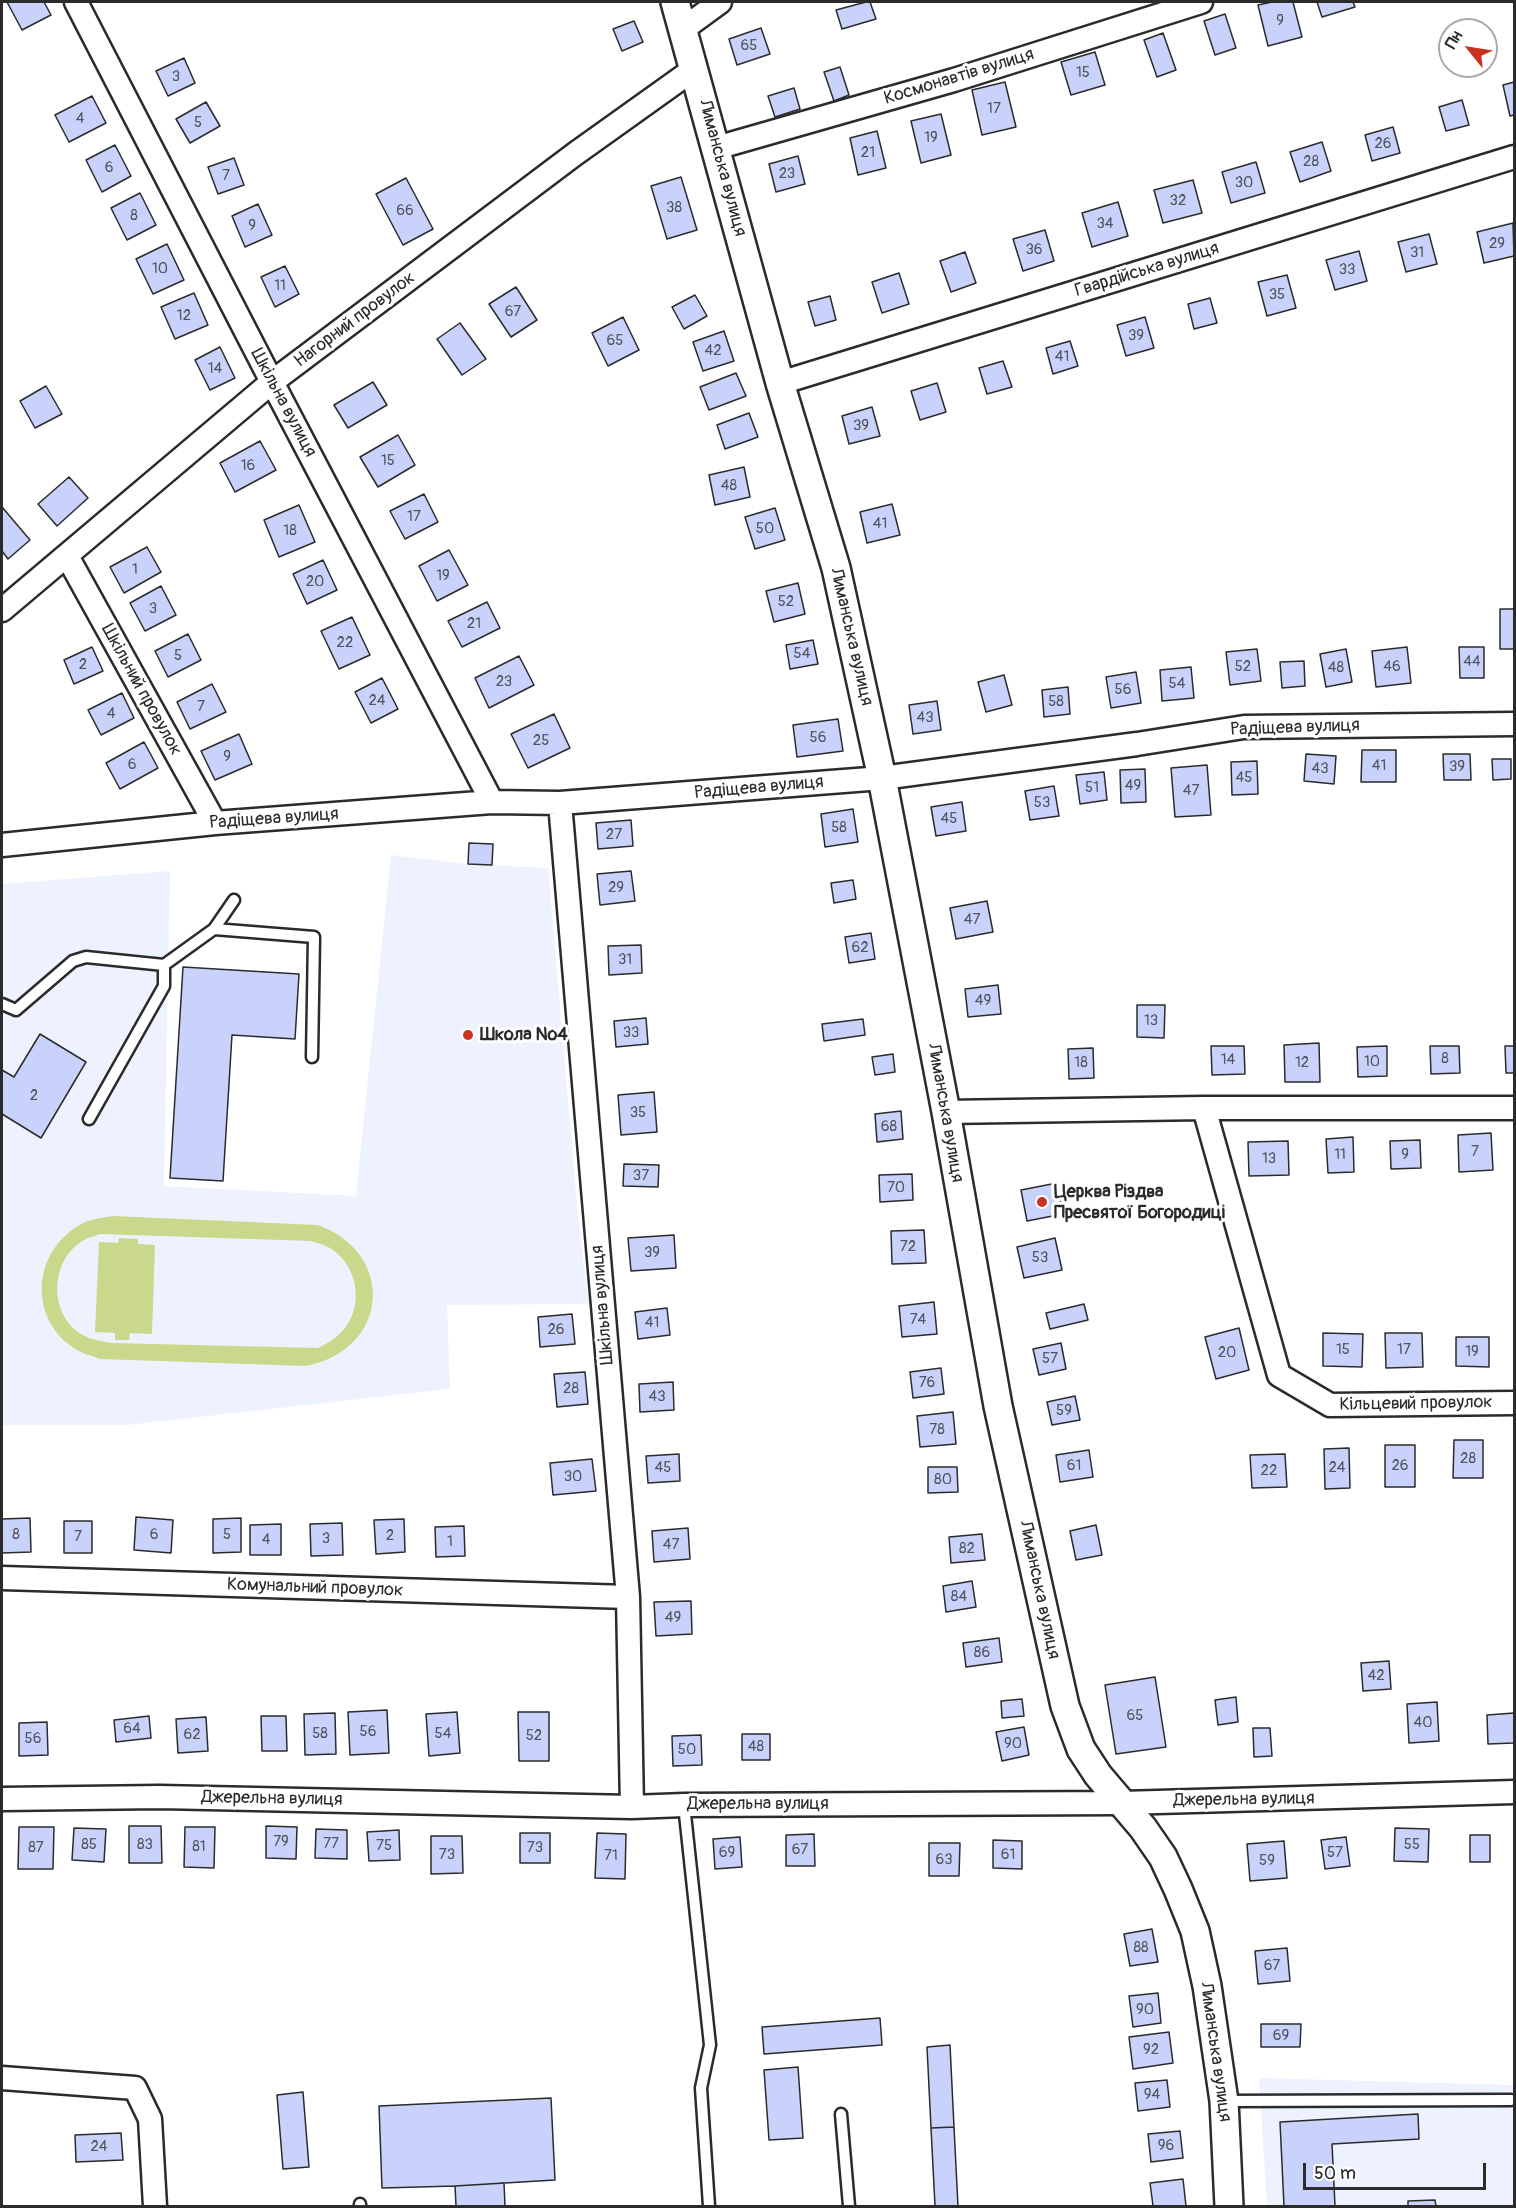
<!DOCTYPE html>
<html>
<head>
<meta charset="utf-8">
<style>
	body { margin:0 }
	#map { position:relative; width:1516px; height:2208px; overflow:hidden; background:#fff; font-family:Pangolin,sans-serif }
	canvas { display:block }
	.frame { position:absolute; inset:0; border:3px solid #2b2b2b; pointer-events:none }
	.north { position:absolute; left:1438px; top:18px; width:60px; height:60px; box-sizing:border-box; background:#fff; border:2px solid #aaa; border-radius:50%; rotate:300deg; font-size:16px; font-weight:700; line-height:24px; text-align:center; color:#2b2b2b }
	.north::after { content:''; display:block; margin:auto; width:21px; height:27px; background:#c8321e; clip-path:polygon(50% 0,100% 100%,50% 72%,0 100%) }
	.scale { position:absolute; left:1303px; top:2163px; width:183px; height:27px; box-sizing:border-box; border:3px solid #2b2b2b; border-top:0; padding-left:8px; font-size:18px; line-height:21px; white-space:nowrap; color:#2b2b2b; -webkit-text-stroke:4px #fff; paint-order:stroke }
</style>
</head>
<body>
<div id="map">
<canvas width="1516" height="2208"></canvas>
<div class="frame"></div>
<div class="north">Пн</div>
<div class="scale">50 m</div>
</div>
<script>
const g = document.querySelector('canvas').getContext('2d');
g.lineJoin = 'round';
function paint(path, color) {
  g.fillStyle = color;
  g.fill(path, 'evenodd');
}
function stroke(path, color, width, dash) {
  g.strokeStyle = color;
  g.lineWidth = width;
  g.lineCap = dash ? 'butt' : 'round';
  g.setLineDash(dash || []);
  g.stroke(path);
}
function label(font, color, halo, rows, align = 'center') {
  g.font = font + ' Pangolin,sans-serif';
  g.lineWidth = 6;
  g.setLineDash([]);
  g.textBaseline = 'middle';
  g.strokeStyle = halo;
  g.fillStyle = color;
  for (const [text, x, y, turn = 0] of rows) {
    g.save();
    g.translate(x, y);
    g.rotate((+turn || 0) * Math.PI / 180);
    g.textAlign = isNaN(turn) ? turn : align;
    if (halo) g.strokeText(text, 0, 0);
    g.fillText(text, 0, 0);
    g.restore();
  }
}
paint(new Path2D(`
	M391,855L466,864L548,868L579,1228L589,1304L447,1305L450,1389L127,1425H2V884L170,871L164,1186L356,1196Z
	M1259,2078L1514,2085V2206H1267Z`), '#eef2fe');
paint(new Path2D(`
	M113,1216L318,1225C397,1254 389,1350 306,1366L100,1359C89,1355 77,1352 67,1343C29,1311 35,1252 78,1226C88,1219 101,1218 113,1216ZM101,1234L311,1241C316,1243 323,1244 328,1247C357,1263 365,1304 344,1329C337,1338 328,1343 318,1348L112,1343C101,1341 91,1340 81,1334C48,1313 50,1259 84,1240C89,1237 96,1236 101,1234Z
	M119,1238L138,1239V1244L155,1245L152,1334L130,1333L129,1340H115V1333L95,1332L99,1242L118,1243Z`), '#cad88c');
const building = new Path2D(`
	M7,2H44L51,15L22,30Z
	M866,2H870L876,19L842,29L836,10Z
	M1272,2H1293L1302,37L1268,46L1258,5Z
	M1317,2H1353L1355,7L1322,17Z
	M1225,14L1236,48L1215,55L1204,21Z
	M634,21L643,42L622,51L613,29Z
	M761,28L770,54L737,65L729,39Z
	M1163,33L1176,70L1157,77L1144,40Z
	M1095,52L1105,85L1071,95L1061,62Z
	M184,58L195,83L168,96L156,71Z
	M840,67L849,95L834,101L824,72Z
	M1005,82L1016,127L982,135L972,90Z
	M1514,82V115L1510,116L1503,85Z
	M794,88L800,109L775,117L768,96Z
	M92,96L106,123L69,142L55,115Z
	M1462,100L1469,125L1446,131L1439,107Z
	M206,102L220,126L190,143L176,119Z
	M941,114L951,155L921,163L911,121Z
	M1393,127L1400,153L1372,161L1365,135Z
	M877,131L886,168L858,175L850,138Z
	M1322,142L1331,171L1300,182L1290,152Z
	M115,145L131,176L102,192L86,160Z
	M798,156L805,184L776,192L769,164Z
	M234,158L244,185L218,194L208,167Z
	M1256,162L1265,193L1231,203L1222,172Z
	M681,177L697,230L667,239L651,186Z
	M406,178L433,229L403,245L376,194Z
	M1193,180L1202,213L1163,223L1154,190Z
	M140,193L156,225L127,240L111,208Z
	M1118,202L1128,236L1092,247L1082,213Z
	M258,204L272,235L245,247L232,216Z
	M1513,223L1514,256L1484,263L1477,232Z
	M1045,230L1054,261L1023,271L1013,239Z
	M1429,234L1437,264L1406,272L1398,242Z
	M167,244L184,280L153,294L136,259Z
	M1359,251L1367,281L1335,290L1326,260Z
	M965,252L976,283L951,292L940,261Z
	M285,266L299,294L275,307L261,277Z
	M899,273L909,304L882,313L872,282Z
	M1287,275L1296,308L1267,316L1258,282Z
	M516,287L537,320L511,337L489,304Z
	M194,293L208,325L175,339L161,307Z
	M695,295L707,316L684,329L672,307Z
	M830,296L836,320L815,326L808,302Z
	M1210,298L1217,323L1194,329L1188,304Z
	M623,317L639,350L608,366L592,333Z
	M1145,317L1154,348L1126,356L1117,325Z
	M460,323L486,359L462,375L437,339Z
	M724,331L734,361L703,371L693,342Z
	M1070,341L1078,366L1053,374L1046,348Z
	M220,347L235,378L210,390L195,360Z
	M1003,361L1012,387L987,394L979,368Z
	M736,373L746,396L709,410L700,387Z
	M373,382L387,405L348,428L334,405Z
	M937,383L946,412L920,420L911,391Z
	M46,386L62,414L35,428L20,401Z
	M872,407L880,436L849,444L842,416Z
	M749,413L758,437L725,449L717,425Z
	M398,435L415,465L378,487L360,457Z
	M260,441L276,470L235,492L220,463Z
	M744,467L750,497L715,505L709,475Z
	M69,477L88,498L57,526L38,504Z
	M424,494L438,522L405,539L390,511Z
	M892,504L900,535L867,543L860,512Z
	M299,505L315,542L279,557L264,520Z
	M2,507L30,540L8,559L2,551Z
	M775,508L785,540L755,549L745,517Z
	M147,547L161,572L124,593L110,567Z
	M449,550L468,585L437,601L419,566Z
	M323,560L337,590L307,604L293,574Z
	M798,583L805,614L774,622L766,591Z
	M161,586L176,615L145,631L130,603Z
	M487,602L500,628L462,647L448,621Z
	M1500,609H1514V649H1500Z
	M352,617L370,655L339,669L321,631Z
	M188,634L201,660L168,677L155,651Z
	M813,640L818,664L790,669L786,645Z
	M92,647L103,671L74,684L64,660Z
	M1407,647L1411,683L1376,687L1372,651Z
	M1459,647H1484V678H1460Z
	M1257,649L1261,681L1230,685L1226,652Z
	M1346,649L1352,682L1326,687L1320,654Z
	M519,656L534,685L489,708L475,678Z
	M1304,661L1305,686L1282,688L1280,662Z
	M1191,667L1194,698L1162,701L1160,670Z
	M1136,672L1141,703L1111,708L1106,677Z
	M1004,675L1012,705L986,712L978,682Z
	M382,678L398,709L371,723L355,692Z
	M212,684L226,712L190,729L177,702Z
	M1068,687L1070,714L1044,717L1042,690Z
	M122,693L134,718L101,735L88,710Z
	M937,701L941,730L913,734L909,705Z
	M554,714L570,748L528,768L511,734Z
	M838,719L843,751L797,757L793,725Z
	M239,734L252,764L215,780L201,751Z
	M144,742L158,768L120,789L106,763Z
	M1362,750H1396V782H1361Z
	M1306,754L1336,756L1334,784L1304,781Z
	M1443,754H1470L1471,780H1444Z
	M1492,759H1511V779L1493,780Z
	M1257,761L1258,794L1232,795L1231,762Z
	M1207,765L1211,815L1175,817L1171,768Z
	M1145,769L1146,802L1121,803L1120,770Z
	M1104,772L1107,800L1080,804L1076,775Z
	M1054,786L1059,816L1030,820L1025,791Z
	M962,802L966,831L936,836L931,807Z
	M853,809L858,842L825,847L821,814Z
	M631,820L633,846L598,849L596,823Z
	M469,843L493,844L492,865L468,864Z
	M631,871L635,901L600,905L597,874Z
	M853,880L856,899L834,903L831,883Z
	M987,901L993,932L956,939L950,908Z
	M871,933L875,959L849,963L845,937Z
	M641,945L642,973L609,975L608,946Z
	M183,967L299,974L295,1039L232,1035L223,1181L170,1178Z
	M998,985L1001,1014L968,1017L965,989Z
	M1137,1005H1165L1164,1038L1137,1037Z
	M646,1018L648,1044L616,1047L614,1021Z
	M863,1019L865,1035L824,1041L822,1024Z
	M40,1034L86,1062L41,1138L2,1114V1070L14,1077Z
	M1319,1043L1320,1082H1285L1284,1045Z
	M1211,1046H1244L1245,1074L1212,1075Z
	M1387,1046V1076L1358,1077L1357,1047Z
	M1430,1046H1459L1460,1073L1431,1074Z
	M1505,1046H1514V1073H1506Z
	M1093,1048L1094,1078L1069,1079L1068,1049Z
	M893,1054L895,1072L875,1075L872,1057Z
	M654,1092L657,1132L621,1135L618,1095Z
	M901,1111L903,1139L877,1142L875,1114Z
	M1491,1133L1493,1170L1459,1172L1458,1135Z
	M1353,1137L1354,1172L1328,1173L1326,1139Z
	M1420,1140L1421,1168L1391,1169L1390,1141Z
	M1288,1141L1289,1175L1249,1176L1248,1142Z
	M624,1164L659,1165L658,1187L623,1186Z
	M912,1174L913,1200L880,1202L879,1175Z
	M1057,1183L1063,1214L1027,1221L1021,1190Z
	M924,1230L926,1263L892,1264L891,1231Z
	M674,1235L676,1268L631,1271L628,1238Z
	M1055,1238L1062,1270L1024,1278L1017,1247Z
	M934,1302L937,1334L902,1337L899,1306Z
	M1084,1304L1088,1320L1050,1329L1046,1313Z
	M667,1308L670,1335L638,1339L635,1312Z
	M572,1314L575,1344L540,1347L538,1317Z
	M1239,1328L1249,1370L1216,1379L1205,1337Z
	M1323,1333L1363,1334L1362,1367L1323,1366Z
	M1385,1333H1422L1423,1367L1386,1368Z
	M1456,1337H1489V1367L1456,1366Z
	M1061,1343L1066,1369L1039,1375L1033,1349Z
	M941,1368L944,1394L913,1398L910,1372Z
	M585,1372L588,1404L557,1407L554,1374Z
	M673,1382L674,1410L640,1412L639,1384Z
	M1075,1396L1080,1420L1052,1425L1047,1402Z
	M953,1412L956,1444L920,1447L917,1416Z
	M1454,1440H1483V1478H1453Z
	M1385,1445H1415V1487H1385Z
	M1349,1448L1350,1488L1325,1489L1324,1449Z
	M1089,1450L1093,1477L1060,1482L1056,1455Z
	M679,1454L680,1481L648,1483L646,1456Z
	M1285,1454L1287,1487L1252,1488L1250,1455Z
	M592,1459L596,1491L553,1495L550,1463Z
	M928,1467H957L958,1492L928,1493Z
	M136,1517L173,1520L171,1553L134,1550Z
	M30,1518L31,1552L2,1553V1519Z
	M241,1518V1552L213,1553V1519Z
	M404,1519L405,1552L376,1554L374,1520Z
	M64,1521H92V1553H64Z
	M342,1523L343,1555L311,1556L310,1524Z
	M281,1524V1555H250V1525Z
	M1096,1525L1102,1555L1076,1560L1070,1531Z
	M464,1526L465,1556L436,1557L435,1527Z
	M688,1528L690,1559L654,1562L652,1531Z
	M982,1534L985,1560L951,1563L949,1537Z
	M972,1581L976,1607L946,1612L943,1586Z
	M691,1601L692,1634L656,1636L654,1602Z
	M999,1638L1002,1662L966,1667L963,1643Z
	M1389,1661L1391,1689L1363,1691L1361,1663Z
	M1155,1677L1166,1747L1116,1754L1105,1685Z
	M1236,1697L1238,1722L1218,1725L1215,1700Z
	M1022,1699L1024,1716L1002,1718L1001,1701Z
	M1437,1702L1439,1741L1409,1743L1407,1704Z
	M387,1710L389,1753L350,1755L348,1712Z
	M457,1712L460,1753L429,1756L426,1714Z
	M518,1712H549V1761H519Z
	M335,1713L336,1754L305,1755L304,1714Z
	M1514,1713V1743L1488,1744L1487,1715Z
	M149,1716L151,1738L116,1742L114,1720Z
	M261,1716H286L287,1751H262Z
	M206,1717L208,1751L178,1753L176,1719Z
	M47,1722L48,1755L19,1756V1723Z
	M1024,1727L1029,1755L1002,1761L996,1732Z
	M1253,1728H1270L1272,1756L1254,1757Z
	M742,1734H770V1760H742Z
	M701,1735L702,1765L673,1766L672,1736Z
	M129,1826H161L162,1863H129Z
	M266,1826L297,1827L296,1859L266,1858Z
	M19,1827H54L53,1869H18Z
	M185,1827H215L214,1868L184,1867Z
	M74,1828L106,1829L104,1862L72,1860Z
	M1395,1828L1429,1829L1428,1862L1394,1861Z
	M316,1829L347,1830V1859L315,1858Z
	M399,1830L400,1860L369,1861L367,1832Z
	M520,1833H550V1863H520Z
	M597,1833L626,1834L625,1879L595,1878Z
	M814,1834L815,1866H786V1835Z
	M1470,1835H1490V1862H1470Z
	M431,1836H462L463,1873L431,1874Z
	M740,1837L742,1867L715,1869L713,1839Z
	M1346,1837L1350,1866L1325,1869L1321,1840Z
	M993,1840L1022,1841V1869L993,1868Z
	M1284,1841L1287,1878L1250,1881L1247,1844Z
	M929,1843H960L959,1876H929Z
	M1152,1929L1158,1962L1130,1966L1124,1934Z
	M1287,1948L1290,1981L1258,1984L1255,1951Z
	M1158,1993L1161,2023L1133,2027L1129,1996Z
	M880,2018L882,2045L764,2054L762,2027Z
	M1261,2024H1301L1300,2047H1261Z
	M1169,2032L1173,2063L1133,2069L1129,2037Z
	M950,2045L954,2127L931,2128L927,2047Z
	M798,2067L803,2138L769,2140L764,2070Z
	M1167,2080L1170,2107L1138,2111L1135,2083Z
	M303,2092L309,2167L283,2169L277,2095Z
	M551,2098L555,2180L455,2186L382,2188L379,2106Z
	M1418,2114L1419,2139L1332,2144L1335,2206H1284L1280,2122Z
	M954,2127L958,2206H935L931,2128Z
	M1180,2131L1183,2158L1151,2162L1148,2134Z
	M121,2133L123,2160L76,2162L75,2135Z
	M1183,2179L1186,2206H1153L1150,2183Z
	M504,2183L505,2206H456L455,2186Z
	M1435,2200L1436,2206H1408V2201Z`);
paint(building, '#c8d2fa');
stroke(building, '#2b2b2b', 1.5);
const service = new Path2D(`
	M214,929L234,900
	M2,1004L16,1010L73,961L86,957L164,965L214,929L314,937L312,1057
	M89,1119L164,986V965
	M684,1805L710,2045L701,2088L709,2206
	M1224,2101L1511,2100
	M841,2114L849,2206
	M360,2204V2206`);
const minor = new Path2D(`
	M76,2L272,382L492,802
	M683,29L720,2
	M716,148L954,80L1201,2
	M780,383L1514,157
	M67,556L215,823
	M2,610L272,382L575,154L694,69
	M560,803L628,1597L632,1807
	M2,845L215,823L492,802L560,803L882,778L1137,744L1244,727L1514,724
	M1204,1108L1279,1375L1330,1405L1514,1403
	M946,1112L1204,1108H1514
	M2,1578L628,1597
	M2,1799L160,1797L632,1807L684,1805L1122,1803L1514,1792
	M2,2078L135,2088L150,2119L155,2206`);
const tertiary = new Path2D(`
	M675,2L780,383L836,568L882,778L946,1112L998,1406L1065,1706L1081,1749L1098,1775L1143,1828L1163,1857L1178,1889L1195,1931L1207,1986L1224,2101L1229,2206`);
stroke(service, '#2b2b2b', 15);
stroke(minor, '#2b2b2b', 27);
stroke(tertiary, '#2b2b2b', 32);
stroke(service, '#fff', 10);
stroke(minor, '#fff', 22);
stroke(tertiary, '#fff', 27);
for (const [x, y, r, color] of [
	[468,1035,6,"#c8321e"],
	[1042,1202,6,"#c8321e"]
]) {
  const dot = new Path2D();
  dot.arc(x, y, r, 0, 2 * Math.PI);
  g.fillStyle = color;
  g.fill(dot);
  stroke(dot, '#fff', 2);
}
label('15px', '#52555f', null, [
	["9",1280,21],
	["65",749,46],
	["15",1083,73],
	["3",176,77],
	["17",994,109],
	["4",80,119],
	["5",198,123],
	["19",931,138],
	["26",1383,144],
	["21",868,153],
	["28",1311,162],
	["6",109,168],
	["23",787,174],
	["7",226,176],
	["30",1244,183],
	["32",1178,201],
	["38",674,208],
	["66",405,211],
	["8",134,216],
	["34",1105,224],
	["9",252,226],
	["29",1497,244],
	["36",1034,250],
	["31",1417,253],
	["10",160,269],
	["33",1347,270],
	["11",280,286],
	["35",1277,295],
	["67",513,312],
	["12",184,316],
	["39",1136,336],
	["65",615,341],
	["42",713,351],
	["41",1062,357],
	["14",215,369],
	["39",861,426],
	["15",388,461],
	["16",248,466],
	["48",729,486],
	["17",414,517],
	["41",880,524],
	["50",765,529],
	["18",290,531],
	["1",135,570],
	["19",443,576],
	["20",315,582],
	["52",786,602],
	["3",153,609],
	["21",474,624],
	["22",345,643],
	["54",802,654],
	["5",178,656],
	["44",1472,662],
	["2",83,665],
	["52",1243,667],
	["46",1392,667],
	["48",1336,668],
	["23",504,682],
	["54",1177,684],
	["56",1123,690],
	["24",377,701],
	["58",1056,702],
	["7",201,707],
	["4",111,714],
	["43",925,718],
	["56",818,738],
	["25",541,741],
	["9",227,757],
	["6",132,765],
	["41",1379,766],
	["39",1457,767],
	["43",1320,769],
	["45",1244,778],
	["49",1133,786],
	["51",1092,788],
	["47",1191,791],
	["53",1042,803],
	["45",949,819],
	["58",839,828],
	["27",614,835],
	["29",616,888],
	["47",972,920],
	["62",860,948],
	["31",625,960],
	["49",983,1001],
	["13",1151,1021],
	["33",631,1033],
	["8",1445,1059],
	["14",1228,1060],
	["10",1372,1062],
	["18",1081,1063],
	["12",1302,1063],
	["2",34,1096],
	["35",638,1113],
	["68",889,1127],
	["7",1475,1152],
	["11",1340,1155],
	["9",1405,1155],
	["13",1269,1159],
	["37",641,1176],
	["70",896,1188],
	["72",908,1247],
	["39",652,1253],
	["53",1040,1258],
	["74",918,1320],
	["41",652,1323],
	["26",556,1330],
	["15",1343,1350],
	["17",1404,1350],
	["19",1472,1352],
	["20",1227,1353],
	["57",1050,1359],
	["76",927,1383],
	["28",571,1389],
	["43",657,1397],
	["59",1064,1411],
	["78",937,1430],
	["28",1468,1459],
	["61",1074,1466],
	["26",1400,1466],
	["45",663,1468],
	["24",1337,1468],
	["22",1269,1471],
	["30",573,1477],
	["80",943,1480],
	["8",16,1535],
	["6",154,1535],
	["5",227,1535],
	["2",390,1536],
	["7",78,1537],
	["3",326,1539],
	["4",266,1540],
	["1",450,1542],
	["47",671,1545],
	["82",967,1549],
	["84",959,1597],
	["49",673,1618],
	["86",982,1653],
	["42",1376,1676],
	["65",1135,1716],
	["40",1423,1723],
	["64",132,1729],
	["56",368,1732],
	["58",320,1734],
	["54",443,1734],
	["62",192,1735],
	["52",534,1736],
	["56",33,1739],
	["90",1013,1744],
	["48",756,1747],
	["50",687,1750],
	["79",281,1842],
	["77",331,1844],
	["85",89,1845],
	["83",145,1845],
	["55",1412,1845],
	["75",384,1846],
	["81",199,1847],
	["87",36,1848],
	["73",535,1848],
	["67",800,1850],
	["69",727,1853],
	["57",1335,1853],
	["73",447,1855],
	["61",1008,1855],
	["71",611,1856],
	["63",944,1860],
	["59",1267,1861],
	["88",1141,1948],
	["67",1272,1966],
	["90",1145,2010],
	["69",1281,2036],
	["92",1151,2050],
	["94",1152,2095],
	["96",1166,2146],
	["24",99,2147]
]);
label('18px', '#2b2b2b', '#fff', [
	["Космонавтів вулиця",959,77,-17],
	["Лиманська вулиця",722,168,75],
	["Гвардійська вулиця",1147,270,-17],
	["Нагорний провулок",355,320,-37],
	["Шкільна вулиця",283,403,62],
	["Лиманська вулиця",851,637,77],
	["Шкільний провулок",141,690,61],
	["Радіщева вулиця",1295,728,-2],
	["Радіщева вулиця",759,788,-5],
	["Радіщева вулиця",274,819,-4],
	["Лиманська вулиця",945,1113,80],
	["Шкільна вулиця",603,1305,-95],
	["Кільцевий провулок",1416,1404,-1],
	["Комунальний провулок",315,1588,2],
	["Лиманська вулиця",1039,1590,78],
	["Джерельна вулиця",272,1799,1],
	["Джерельна вулиця",1244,1800,-1],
	["Джерельна вулиця",758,1804],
	["Лиманська вулиця",1215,2052,82]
]);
label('bold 18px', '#2b2b2b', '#fff', [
	["Школа №4",480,1035],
	["Церква Різдва",1054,1192],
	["Пресвятої Богородиці",1054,1213]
], 'left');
</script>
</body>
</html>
